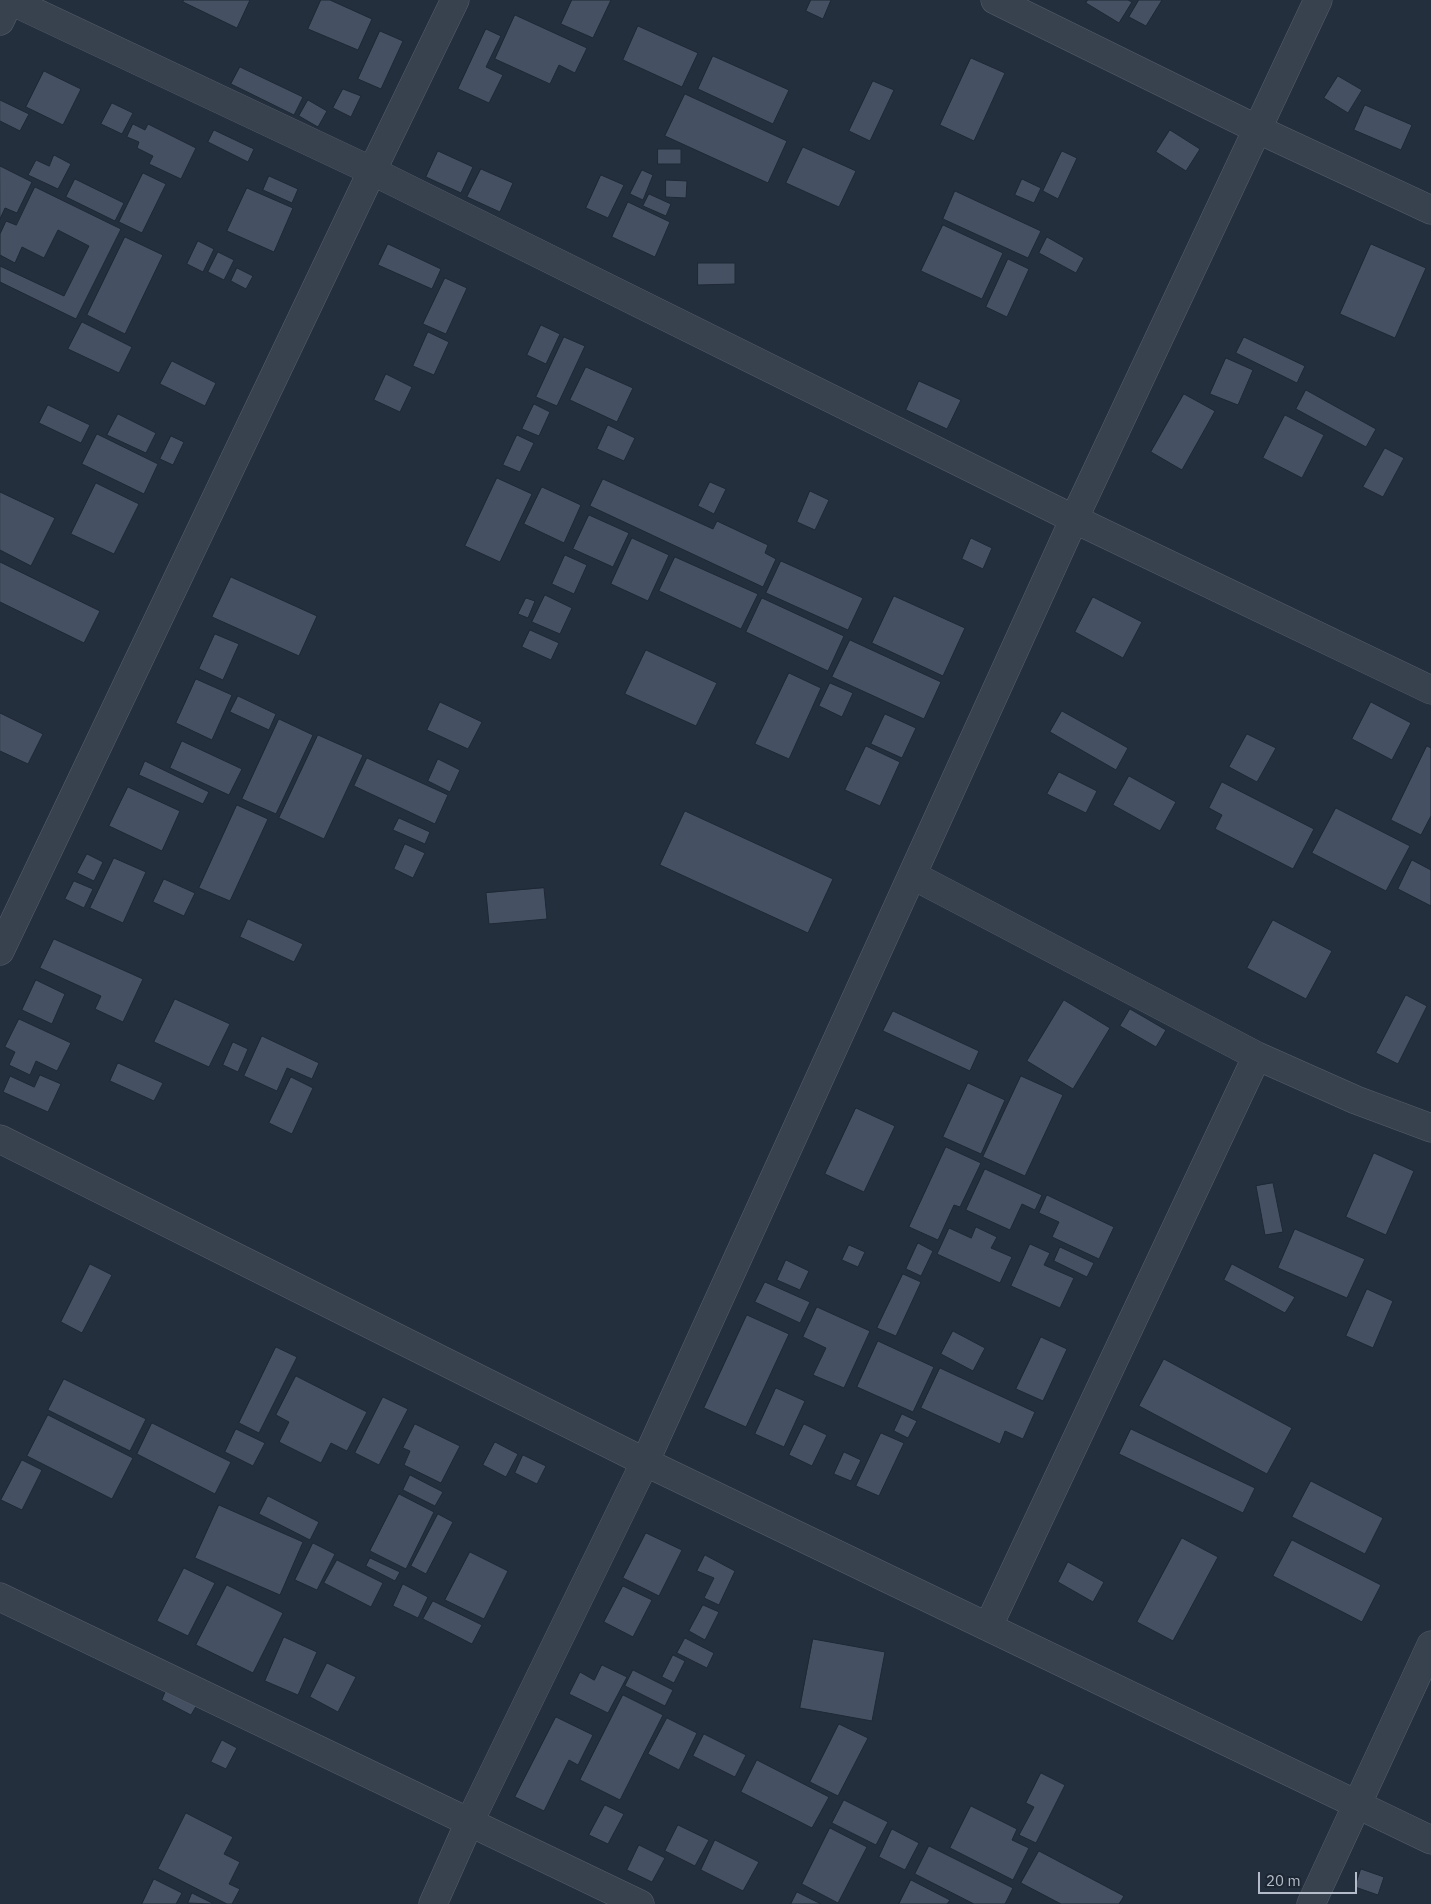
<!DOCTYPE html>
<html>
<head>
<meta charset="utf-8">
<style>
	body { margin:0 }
	#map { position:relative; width:1431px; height:1904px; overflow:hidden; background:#242f3e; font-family:"IBM Plex Sans",sans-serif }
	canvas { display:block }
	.scale { position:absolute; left:1258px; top:1872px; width:99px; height:22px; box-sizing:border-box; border:2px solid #b4bcc9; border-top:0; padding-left:6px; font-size:15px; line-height:18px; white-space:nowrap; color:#b4bcc9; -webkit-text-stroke:4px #1d2633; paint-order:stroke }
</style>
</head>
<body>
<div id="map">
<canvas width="1431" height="1904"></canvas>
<div class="scale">20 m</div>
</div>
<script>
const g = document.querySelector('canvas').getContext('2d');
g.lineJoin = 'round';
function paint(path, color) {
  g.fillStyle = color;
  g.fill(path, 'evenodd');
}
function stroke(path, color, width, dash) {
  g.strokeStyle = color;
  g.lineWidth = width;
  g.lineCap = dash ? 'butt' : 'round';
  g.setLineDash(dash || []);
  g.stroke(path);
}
const building = new Path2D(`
	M184,0H250L237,28L183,2Z
	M321,0H330L372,19L358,50L308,29Z
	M572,0H611L593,38L561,24Z
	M811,0H831L823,19L806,11Z
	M1088,0H1128L1132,2L1119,23L1086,3Z
	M1139,0H1162L1146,26L1129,17Z
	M515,15L587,48L575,73L559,65L550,84L495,59Z
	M638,26L698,53L682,87L623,60Z
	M486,29L501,36L486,67L503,75L489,103L458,89Z
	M380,31L403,41L381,89L358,79Z
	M713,56L789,90L773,124L698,89Z
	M971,58L1005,73L974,141L940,125Z
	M240,67L303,97L294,115L231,84Z
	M44,71L81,89L63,125L26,107Z
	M1338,76L1362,90L1348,113L1324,98Z
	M873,81L894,90L870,141L849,131Z
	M343,89L361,96L351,117L333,108Z
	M685,94L787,141L768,183L665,136Z
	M0,100L29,114L20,131L0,121Z
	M308,100L327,111L318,127L299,116Z
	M112,103L133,113L122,134L101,124Z
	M1365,105L1412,125L1401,150L1354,130Z
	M133,124L145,130L148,124L196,148L181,179L149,164L153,156L137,148L139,142L127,137Z
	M214,130L254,149L248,162L208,142Z
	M1170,130L1200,149L1186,171L1156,152Z
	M803,147L856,171L839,207L786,183Z
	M658,149H681V164H658Z
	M438,151L473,167L461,193L426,177Z
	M1062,151L1077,158L1058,199L1043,191Z
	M54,155L71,164L58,189L28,175L36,160L49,166Z
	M0,166L32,182L17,213L5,208L0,219Z
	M481,169L513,183L500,212L467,197Z
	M642,170L653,175L643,200L630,194Z
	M143,173L166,184L142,233L119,222Z
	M601,175L624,185L608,218L586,208Z
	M269,176L298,189L292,203L263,190Z
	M75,179L124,203L115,221L66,197Z
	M1022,179L1041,188L1034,203L1015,195Z
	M666,180L687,181L686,198L666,197Z
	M35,187L121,229L76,319L0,282V266L64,296L89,246L58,230L44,258L22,247L15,263L0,255V234L6,221L16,225Z
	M247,188L293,208L274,252L227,231Z
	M955,191L1041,231L1028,258L943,219Z
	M649,194L671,204L666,216L643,206Z
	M628,202L670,222L655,257L612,237Z
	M943,225L1003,253L982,299L921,271Z
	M125,237L163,255L125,334L87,315Z
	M1047,237L1084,258L1076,273L1039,253Z
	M198,241L214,249L203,272L187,264Z
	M388,244L441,269L432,289L378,265Z
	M1371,244L1426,268L1395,338L1340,314Z
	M218,252L234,260L224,280L208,272Z
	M1008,259L1029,269L1007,317L986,307Z
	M698,263H735V284L698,285Z
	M237,268L253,276L246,289L231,281Z
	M445,278L467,288L446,334L423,324Z
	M82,322L132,347L119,373L68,349Z
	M541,325L560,334L546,364L527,355Z
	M428,332L449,342L434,375L413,366Z
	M564,337L585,346L557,406L536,397Z
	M1244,337L1305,366L1297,383L1236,353Z
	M1226,358L1253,370L1238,405L1210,394Z
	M172,361L216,383L205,406L160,384Z
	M586,367L633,388L617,422L570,400Z
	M386,374L412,387L400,412L374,400Z
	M919,381L961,400L947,429L906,410Z
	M1306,390L1376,429L1366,447L1296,409Z
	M1184,394L1215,411L1182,470L1151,452Z
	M534,404L550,412L539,436L522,429Z
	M48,405L90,425L81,443L39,423Z
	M118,414L156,433L146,453L107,435Z
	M1285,415L1324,435L1302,478L1263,458Z
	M608,425L635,438L624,461L597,449Z
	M97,434L158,464L144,494L82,464Z
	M517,435L534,443L520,472L503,465Z
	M171,436L184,442L173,465L160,459Z
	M1385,448L1404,458L1383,497L1363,487Z
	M497,478L532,494L500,562L465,546Z
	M603,479L713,529L717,521L768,545L765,553L776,559L763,587L590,506Z
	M710,482L726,489L714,514L698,506Z
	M96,483L139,504L114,554L71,534Z
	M542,487L581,505L564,543L524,524Z
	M810,491L829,500L815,530L797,522Z
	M0,492L55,518L31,566L0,550Z
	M589,515L629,533L613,567L573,549Z
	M632,538L669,555L648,601L611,584Z
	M971,538L992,548L983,569L962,559Z
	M565,555L587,565L574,594L552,584Z
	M675,557L758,594L741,629L659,591Z
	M781,561L863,598L848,630L766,593Z
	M0,562L100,611L84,643L0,602Z
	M231,577L317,616L299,656L212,617Z
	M545,595L572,608L560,634L532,622Z
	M894,596L965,628L943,676L872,643Z
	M1093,597L1142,622L1123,658L1075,632Z
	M526,598L535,601L528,618L518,614Z
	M762,598L844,636L828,671L746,632Z
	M530,630L559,643L551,660L522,647Z
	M215,634L239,644L223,680L199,669Z
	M850,640L941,682L924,719L832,677Z
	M646,650L717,683L696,726L625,694Z
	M789,673L821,688L789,759L755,744Z
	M196,679L232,695L212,740L176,723Z
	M830,683L853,693L842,717L819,706Z
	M238,696L276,714L269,730L230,712Z
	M440,702L482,722L468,749L427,730Z
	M1371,702L1411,723L1392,760L1352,739Z
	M1062,711L1128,748L1116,770L1050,732Z
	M0,713L43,734L28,764L0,751Z
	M885,714L916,728L902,758L871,744Z
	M279,719L313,735L276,814L242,799Z
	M1247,734L1276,748L1257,782L1229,767Z
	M318,735L363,755L324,839L279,818Z
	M182,741L242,769L229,795L170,768Z
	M866,746L900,762L880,806L845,790Z
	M1427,746L1431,748V816L1421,835L1391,820Z
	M367,758L448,795L435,824L354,786Z
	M438,759L460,770L450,792L428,781Z
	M145,761L209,792L203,804L139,775Z
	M1059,772L1097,791L1086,813L1047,794Z
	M1129,776L1176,802L1160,831L1113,805Z
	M1222,782L1314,829L1293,869L1215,829L1222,815L1209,808Z
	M128,787L180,811L162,851L109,826Z
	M237,805L268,819L230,901L199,888Z
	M1336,808L1410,846L1386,891L1312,853Z
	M685,811L833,879L808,933L660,865Z
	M399,818L430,832L425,844L393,830Z
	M405,844L425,853L413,878L394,869Z
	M87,854L103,862L94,881L77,873Z
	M114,858L146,872L123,923L90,908Z
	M1412,860L1431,870V906L1398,889Z
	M164,879L195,893L184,916L153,902Z
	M74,881L93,889L84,908L65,899Z
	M544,888L547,919L489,924L486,893Z
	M248,919L303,944L294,962L240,937Z
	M1273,920L1332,951L1306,999L1247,968Z
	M54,939L143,979L123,1022L95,1009L101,996L40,968Z
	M36,980L65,994L52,1024L22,1010Z
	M1406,995L1427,1006L1398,1064L1376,1053Z
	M175,999L230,1024L209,1067L154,1042Z
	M1064,1000L1110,1028L1073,1089L1027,1061Z
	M1130,1009L1166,1030L1156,1047L1120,1026Z
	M893,1011L979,1051L970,1071L883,1031Z
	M19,1019L71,1043L57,1071L36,1061L30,1075L9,1065L15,1052L5,1047Z
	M262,1036L319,1063L312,1079L287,1068L277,1091L244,1076Z
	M233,1042L248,1049L238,1072L223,1065Z
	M118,1063L163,1083L154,1101L110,1081Z
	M40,1075L61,1084L48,1112L3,1092L10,1076L34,1087Z
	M1021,1076L1063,1095L1025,1176L983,1157Z
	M291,1077L313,1088L292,1134L269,1123Z
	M968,1083L1005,1100L981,1154L943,1137Z
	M856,1108L895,1126L864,1192L825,1174Z
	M946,1147L981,1163L960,1207L954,1205L938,1240L909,1227Z
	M1374,1153L1414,1171L1386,1235L1346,1217Z
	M985,1169L1042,1195L1035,1210L1022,1204L1010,1230L966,1210Z
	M1273,1183L1283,1232L1265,1235L1256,1186Z
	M1047,1195L1114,1227L1099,1259L1052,1237L1059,1222L1039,1213Z
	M976,1227L997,1237L991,1248L1012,1257L1000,1283L937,1254L949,1228L971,1238Z
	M1295,1229L1365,1259L1347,1298L1278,1268Z
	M918,1243L933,1251L921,1276L906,1269Z
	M1030,1244L1050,1253L1044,1265L1074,1278L1060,1308L1011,1286Z
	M849,1245L865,1252L858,1267L842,1260Z
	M1060,1247L1094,1263L1087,1277L1054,1261Z
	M786,1260L809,1271L800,1290L777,1280Z
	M90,1264L112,1275L82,1333L61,1322Z
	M1232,1264L1295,1297L1285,1313L1224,1280Z
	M903,1274L921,1282L896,1336L877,1328Z
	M765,1282L810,1302L800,1323L755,1302Z
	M1367,1289L1393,1301L1373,1348L1346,1336Z
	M817,1307L870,1331L844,1388L813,1375L826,1348L803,1337Z
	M747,1315L789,1334L746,1427L704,1408Z
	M953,1331L985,1348L973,1371L941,1354Z
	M1041,1337L1067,1349L1043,1401L1016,1389Z
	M878,1341L934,1367L913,1412L857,1387Z
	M276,1347L297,1357L259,1433L239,1423Z
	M1164,1359L1292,1428L1267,1474L1139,1406Z
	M940,1368L1035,1412L1023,1439L1005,1431L1000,1444L921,1408Z
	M296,1376L367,1412L347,1451L331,1443L321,1463L279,1442L289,1422L276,1415Z
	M64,1379L146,1419L130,1451L48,1410Z
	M776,1388L805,1401L784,1447L755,1434Z
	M383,1397L408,1409L379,1465L355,1453Z
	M902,1414L917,1421L908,1438L894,1431Z
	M48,1415L133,1458L112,1499L27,1456Z
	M152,1423L231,1462L215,1494L137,1454Z
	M415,1424L460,1446L441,1483L404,1465L410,1451L403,1448Z
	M804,1424L827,1435L812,1466L789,1455Z
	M236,1429L265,1443L253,1466L225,1452Z
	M1131,1429L1255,1488L1243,1513L1119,1454Z
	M881,1433L904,1443L879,1496L856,1486Z
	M495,1442L518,1454L506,1477L483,1465Z
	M844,1452L861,1460L851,1481L834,1474Z
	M523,1455L546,1466L537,1484L515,1473Z
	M22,1460L42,1470L22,1510L1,1500Z
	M410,1475L443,1492L435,1506L403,1490Z
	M1311,1481L1383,1518L1365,1554L1292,1517Z
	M399,1494L434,1512L406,1569L370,1551Z
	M268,1496L319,1522L310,1540L259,1514Z
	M219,1505L303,1542L280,1595L195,1558Z
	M438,1514L453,1522L426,1574L411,1566Z
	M646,1533L682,1550L659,1596L623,1578Z
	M1182,1538L1218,1557L1173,1641L1137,1622Z
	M1292,1540L1381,1585L1362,1622L1273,1576Z
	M313,1543L335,1554L317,1590L295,1580Z
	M470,1552L508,1571L484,1619L445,1600Z
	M705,1555L735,1571L719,1605L704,1598L714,1578L697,1571Z
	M370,1558L400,1572L395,1581L366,1566Z
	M337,1560L383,1583L371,1607L324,1583Z
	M1068,1562L1104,1582L1093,1602L1058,1582Z
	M184,1568L215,1583L188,1636L157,1621Z
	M403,1584L428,1597L418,1618L393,1606Z
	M227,1585L283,1613L253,1673L196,1645Z
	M623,1586L652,1600L633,1637L604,1622Z
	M433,1601L482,1625L472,1644L423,1619Z
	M703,1605L719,1612L705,1640L689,1631Z
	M284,1637L317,1652L298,1695L265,1681Z
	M685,1638L714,1653L707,1668L677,1653Z
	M813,1639L885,1652L872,1721L800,1708Z
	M673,1655L685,1661L674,1683L662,1677Z
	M327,1663L356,1677L338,1712L310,1697Z
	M602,1665L627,1677L608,1713L569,1694L580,1672L594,1680Z
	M633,1670L673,1690L665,1706L625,1686Z
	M167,1688L198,1703L191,1715L162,1700Z
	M623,1695L663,1715L620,1800L580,1780Z
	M556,1717L593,1735L578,1765L569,1760L544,1811L515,1797Z
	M667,1718L697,1733L679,1770L648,1754Z
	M839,1724L868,1738L838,1796L810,1782Z
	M704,1734L746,1755L735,1777L693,1756Z
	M222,1740L237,1748L226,1769L211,1762Z
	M757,1760L829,1797L812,1828L741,1792Z
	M1041,1773L1065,1785L1036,1843L1019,1835L1034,1807L1026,1803Z
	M844,1800L888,1822L876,1845L832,1823Z
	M605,1805L624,1814L608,1844L589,1835Z
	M971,1806L1017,1829L1012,1840L1029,1848L1013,1880L950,1848Z
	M186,1813L233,1837L224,1854L240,1862L229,1884L240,1889L232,1904H227L158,1869Z
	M678,1825L709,1840L695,1866L665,1851Z
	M830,1828L867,1847L838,1903L802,1884Z
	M892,1829L919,1843L905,1870L879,1857Z
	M715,1840L759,1862L743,1891L701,1870Z
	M639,1845L665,1858L652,1882L627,1870Z
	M929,1846L1013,1888L1005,1904H974L915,1874Z
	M1039,1851L1124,1896L1119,1904H1061L1021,1883Z
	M1361,1869L1384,1877L1378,1895L1355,1887Z
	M154,1879L182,1893L176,1904H142Z
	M911,1880L950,1900L947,1904H899Z
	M797,1892L821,1904H791Z
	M192,1893L212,1903V1904L188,1903Z`);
paint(building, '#455162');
stroke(building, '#1f2835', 1);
const street = new Path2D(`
	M9,0L372,171L1074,519L1431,690
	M995,0L1257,129L1431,210
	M0,21L10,0
	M912,875L1257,1056L1356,1100L1431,1128
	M0,951L372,171L455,0
	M0,1139L645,1462L1431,1840
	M0,1597L640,1904
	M988,1627L1257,1056
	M433,1904L469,1823L645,1462L1074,519L1318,0
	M1311,1904L1431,1645`);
stroke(street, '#565f6c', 29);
stroke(street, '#38414e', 28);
</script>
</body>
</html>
